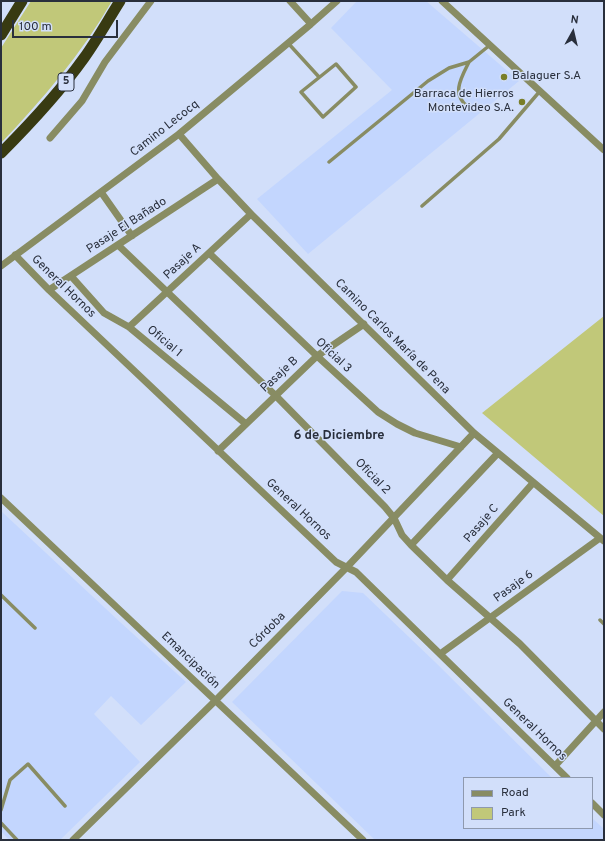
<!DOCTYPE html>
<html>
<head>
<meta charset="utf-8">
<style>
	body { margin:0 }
	#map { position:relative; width:605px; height:841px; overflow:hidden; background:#d2dffa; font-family:Overpass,sans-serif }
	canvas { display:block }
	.frame { position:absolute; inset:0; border:2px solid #292f3c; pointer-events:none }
	.legend { position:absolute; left:463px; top:777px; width:130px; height:52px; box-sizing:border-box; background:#d2dffa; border:1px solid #8e99ae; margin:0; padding:5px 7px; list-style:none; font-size:12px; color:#292f3c }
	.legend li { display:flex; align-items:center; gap:8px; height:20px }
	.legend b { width:20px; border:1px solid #8e99ae }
	.north { position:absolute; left:553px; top:12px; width:40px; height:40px; -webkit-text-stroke:3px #d2dffa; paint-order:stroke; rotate:8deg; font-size:11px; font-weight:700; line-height:16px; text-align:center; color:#292f3c }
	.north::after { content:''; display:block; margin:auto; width:14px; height:18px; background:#292f3c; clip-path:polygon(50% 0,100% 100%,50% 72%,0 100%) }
	.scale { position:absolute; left:12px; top:20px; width:106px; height:18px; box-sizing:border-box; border:2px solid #292f3c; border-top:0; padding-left:5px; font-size:12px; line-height:14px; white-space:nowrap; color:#292f3c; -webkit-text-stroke:3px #d2dffa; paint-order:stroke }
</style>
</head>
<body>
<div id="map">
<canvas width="605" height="841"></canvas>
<div class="frame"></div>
<ul class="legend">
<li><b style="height:5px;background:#888c63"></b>Road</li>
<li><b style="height:11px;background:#c1c879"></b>Park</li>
</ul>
<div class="north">N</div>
<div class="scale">100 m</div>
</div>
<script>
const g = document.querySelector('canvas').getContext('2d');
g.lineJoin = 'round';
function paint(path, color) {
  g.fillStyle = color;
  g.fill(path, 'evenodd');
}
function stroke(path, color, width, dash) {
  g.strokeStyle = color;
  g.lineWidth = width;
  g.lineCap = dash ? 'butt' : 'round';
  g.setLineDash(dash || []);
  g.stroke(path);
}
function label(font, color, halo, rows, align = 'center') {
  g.font = font + ' Overpass,sans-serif';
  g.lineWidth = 3;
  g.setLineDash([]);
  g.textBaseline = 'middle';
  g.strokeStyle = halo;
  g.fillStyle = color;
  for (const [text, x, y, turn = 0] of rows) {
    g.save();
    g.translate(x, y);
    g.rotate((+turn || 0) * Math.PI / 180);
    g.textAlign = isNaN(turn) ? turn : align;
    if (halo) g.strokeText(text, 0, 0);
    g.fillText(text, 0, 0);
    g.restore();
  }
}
paint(new Path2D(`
	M357,1H426L519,81L308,254L257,199L392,90L331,28Z
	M1,511L120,622L186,682L141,725L111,696L94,714L140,762L60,840H9L1,831Z
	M342,591L363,593L434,661L552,778H464V828H592V818L604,829V840H375L232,702Z`), '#c3d6fe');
paint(new Path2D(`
	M31,1H112C82,53 43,99 1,143V48Z
	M604,316V516L482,413Z`), '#c1c879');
stroke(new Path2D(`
	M288,43L319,77
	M336,64L356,87L323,117L301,92Z
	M468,107C451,94 461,78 469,62
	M329,162L428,81L449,68L469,62L490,45
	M422,206L499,139L540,91
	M1,595L35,628
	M600,620L604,624
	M1,810L10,780L28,764L65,806
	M1,823L17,840`), '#888c63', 3.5);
stroke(new Path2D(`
	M290,1L311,24
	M442,1L604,150
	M179,134L218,179L251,214L474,433L604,541
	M50,138L82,101L105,62L151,1
	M101,192L132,236
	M118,245L275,395L385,507L394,518L402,535L411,545L447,580L520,644L604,729
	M209,253L317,356L378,412L397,424L415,433L461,447
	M15,255L49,290L336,562L356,572L567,778
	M1,266L179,134L311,24L337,1
	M71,276L104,313L129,327L246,424
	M49,290L218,179
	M129,327L251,214
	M218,451L317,356L364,324
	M1,498L363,840
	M411,545L498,453
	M447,580L533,483
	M440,654L600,538
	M555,766L604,712
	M592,803L604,815
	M73,840L215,701L347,567L474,433`), '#888c63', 7);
stroke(new Path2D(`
	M1,35L22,1
	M1,153C31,123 59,93 84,58C97,40 108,20 120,1`), '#383a12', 11);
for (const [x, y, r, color] of [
	[504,77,4,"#797e28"],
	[522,102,4,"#797e28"]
]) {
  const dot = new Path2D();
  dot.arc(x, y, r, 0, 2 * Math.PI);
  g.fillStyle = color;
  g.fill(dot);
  stroke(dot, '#d2dffa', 1.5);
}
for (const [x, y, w] of [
	[66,82,16]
]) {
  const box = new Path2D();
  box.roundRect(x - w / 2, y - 9, w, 18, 3);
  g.fillStyle = '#d2dffa';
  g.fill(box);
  stroke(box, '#292f3c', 1);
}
label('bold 11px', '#292f3c', null, [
	["5",66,82]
]);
label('12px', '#292f3c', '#d2dffa', [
	["Balaguer S.A",512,77],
	["Barraca de Hierros",514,95,"right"],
	["Montevideo S.A.",514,109,"right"]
], 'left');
label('12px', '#292f3c', '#d2dffa', [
	["Camino Lecocq",165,129,-38],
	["Pasaje El Bañado",127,226,-33],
	["Pasaje A",183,262,-43],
	["General Hornos",63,287,44],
	["Camino Carlos María de Pena",392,337,45],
	["Oficial 1",164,342,40],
	["Oficial 3",333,356,43],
	["Pasaje B",280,375,-43],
	["Oficial 2",372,477,46],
	["General Hornos",298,510,43],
	["Pasaje C",482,524,-49],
	["Pasaje 6",514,587,-36],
	["Córdoba",268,631,-45],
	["Emancipación",190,661,44],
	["General Hornos",534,730,44]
]);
label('bold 13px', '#292f3c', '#d2dffa', [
	["6 de Diciembre",339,436]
]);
</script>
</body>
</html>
